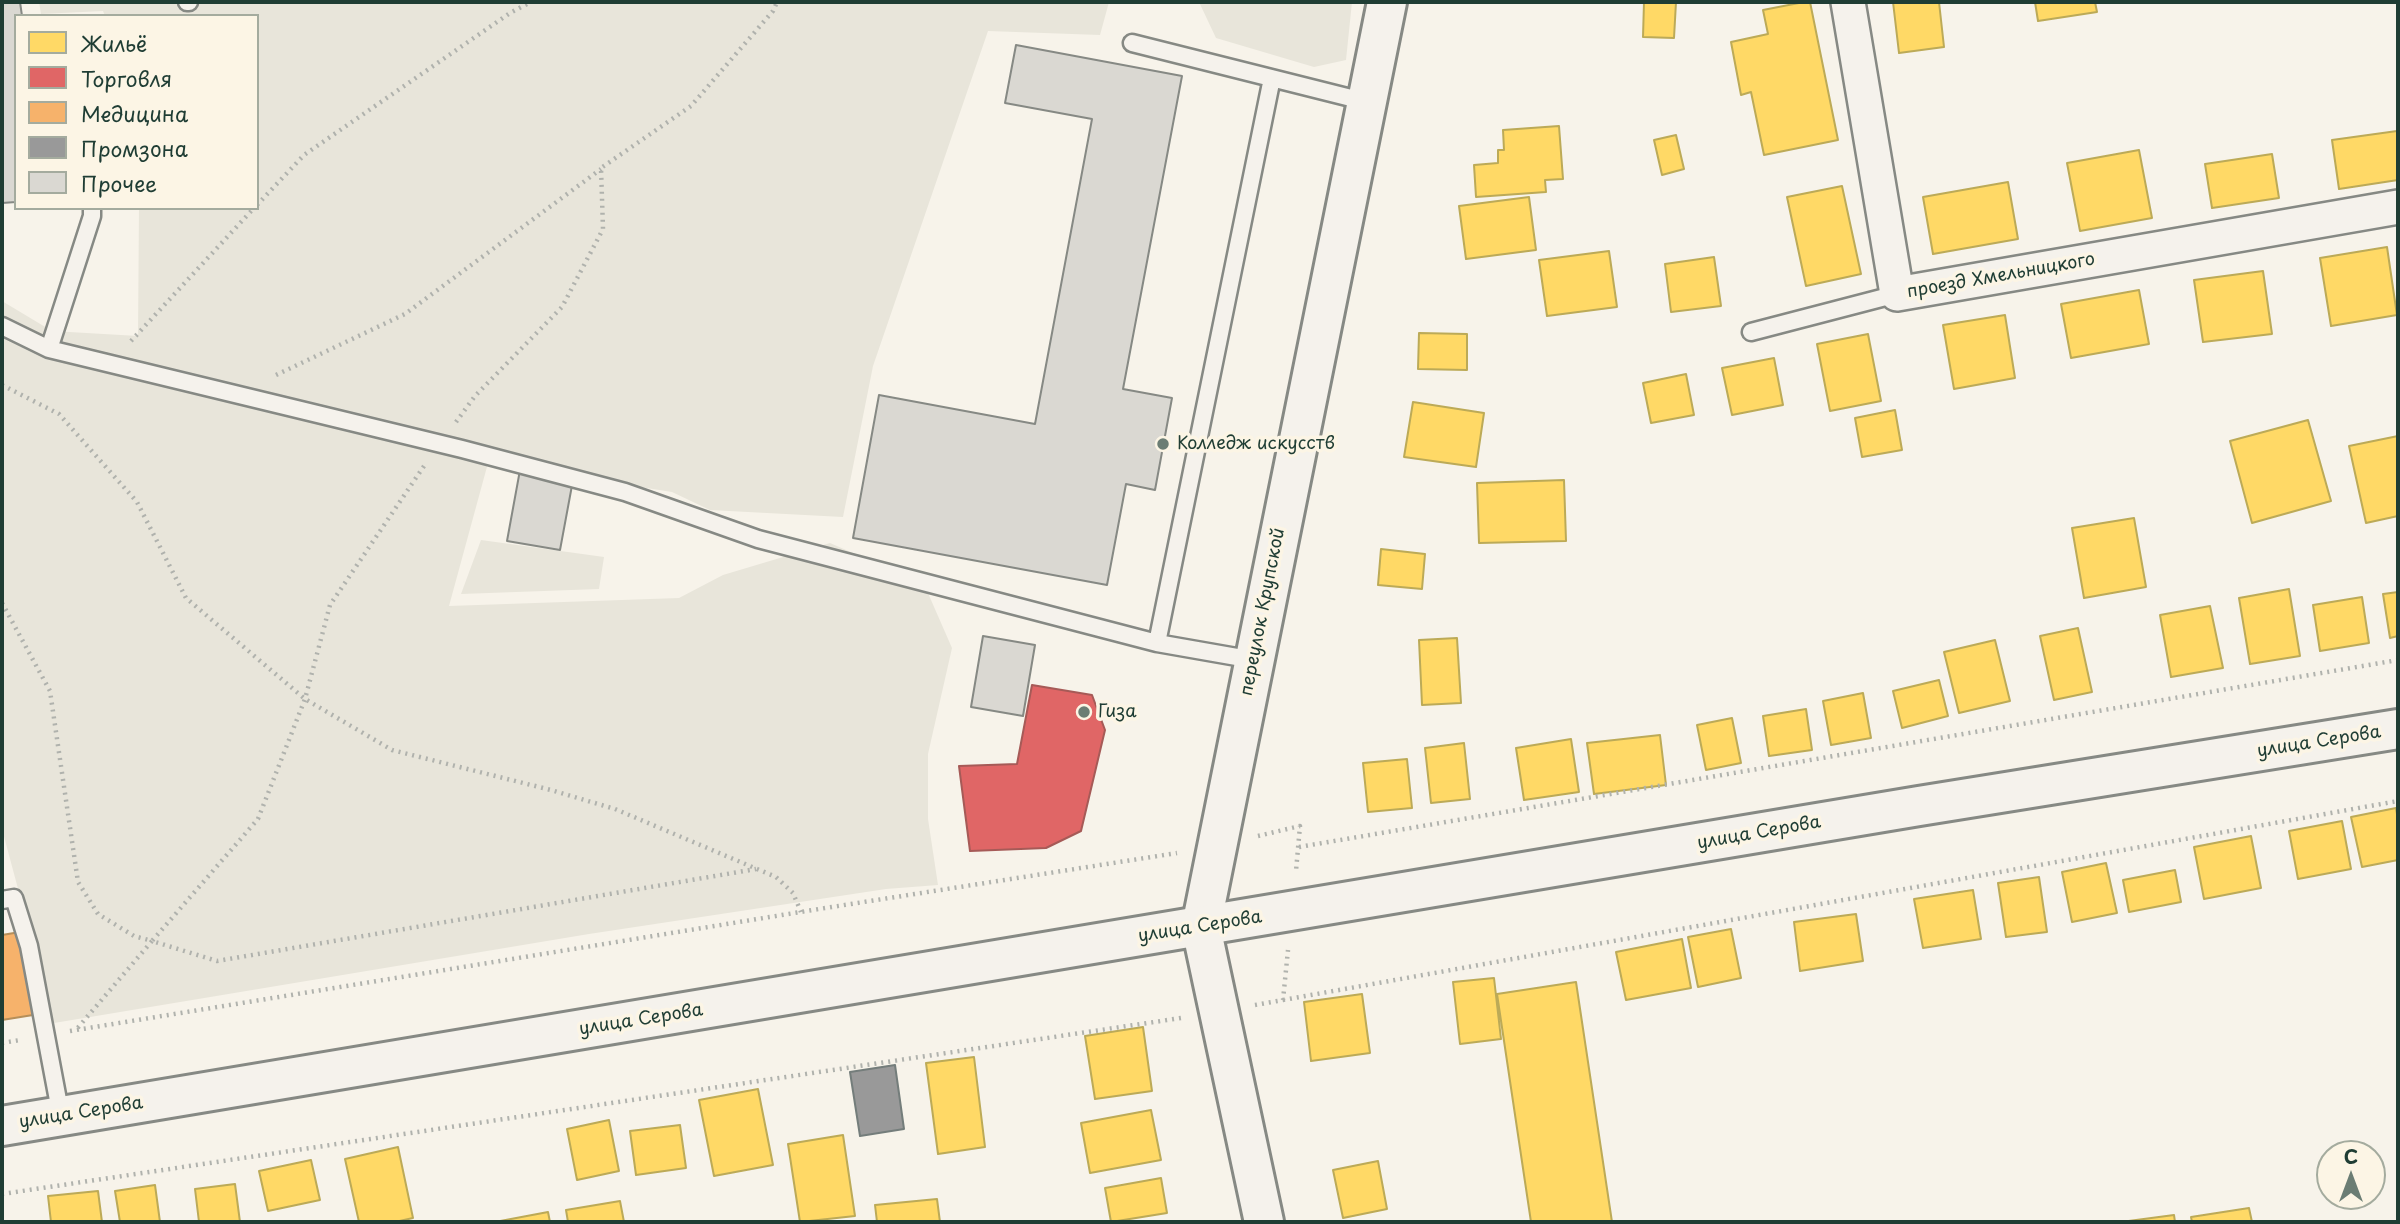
<!DOCTYPE html>
<html>
<head>
<meta charset="utf-8">
<style>
	body { margin:0 }
	#map { position:relative; width:2400px; height:1224px; overflow:hidden; background:#f7f3ea; font-family:"Playpen Sans",sans-serif }
	canvas { display:block }
	.frame { position:absolute; inset:0; border:4px solid #1f3d34; pointer-events:none }
	.legend { position:absolute; left:14px; top:14px; width:245px; height:196px; box-sizing:border-box; background:#fcf5e5; border:2px solid #a4ab9e; margin:0; padding:9px 12px; list-style:none; font-size:21px; color:#1f3d34 }
	.legend li { display:flex; align-items:center; gap:14px; height:35px }
	.legend b { width:35px; border:2px solid #a4ab9e }
	.north { position:absolute; left:2316px; top:1140px; width:70px; height:70px; box-sizing:border-box; background:#fcf5e5; border:2px solid #a4ab9e; border-radius:50%; rotate:0deg; font-size:19px; font-weight:700; line-height:28px; text-align:center; color:#1f3d34 }
	.north::after { content:''; display:block; margin:auto; width:24px; height:32px; background:#6b7d74; clip-path:polygon(50% 0,100% 100%,50% 72%,0 100%) }
</style>
</head>
<body>
<div id="map">
<canvas width="2400" height="1224"></canvas>
<div class="frame"></div>
<ul class="legend">
<li><b style="height:19px;background:#ffd966"></b>Жильё</li>
<li><b style="height:19px;background:#e06666"></b>Торговля</li>
<li><b style="height:19px;background:#f6b26b"></b>Медицина</li>
<li><b style="height:19px;background:#999"></b>Промзона</li>
<li><b style="height:19px;background:#dad8d2"></b>Прочее</li>
</ul>
<div class="north">С</div>
</div>
<script>
const g = document.querySelector('canvas').getContext('2d');
g.lineJoin = 'round';
function paint(path, color) {
  g.fillStyle = color;
  g.fill(path, 'evenodd');
}
function stroke(path, color, width, dash) {
  g.strokeStyle = color;
  g.lineWidth = width;
  g.lineCap = dash ? 'butt' : 'round';
  g.setLineDash(dash || []);
  g.stroke(path);
}
function label(font, color, halo, rows, align = 'center') {
  g.font = font + ' "Playpen Sans",sans-serif';
  g.lineWidth = 7;
  g.setLineDash([]);
  g.textBaseline = 'middle';
  g.strokeStyle = halo;
  g.fillStyle = color;
  for (const [text, x, y, turn = 0] of rows) {
    g.save();
    g.translate(x, y);
    g.rotate((+turn || 0) * Math.PI / 180);
    g.textAlign = isNaN(turn) ? turn : align;
    if (halo) g.strokeText(text, 0, 0);
    g.fillText(text, 0, 0);
    g.restore();
  }
}
paint(new Path2D(`
	M39,2H1109L1100,35L988,31L873,366L843,517L710,510L672,492L488,463L449,606L679,598L723,575L830,543L924,584L952,648L928,754V819L938,885L886,889L589,934L54,1023L2,829V301L52,331L138,336L139,208H257V16H105L103,11L41,14Z
	M1199,2H1352L1346,60L1314,67L1216,38Z
	M481,540L604,557L599,589L461,594Z`), '#e8e5da');
const homes = new Path2D(`
	M1644,2H1676L1674,38L1643,37Z
	M1804,2H1810L1838,140L1764,155L1751,92L1741,95L1731,42L1768,34L1763,10Z
	M1893,2H1939L1944,47L1899,53Z
	M2035,2H2095L2097,12L2038,21Z
	M1559,126L1563,179L1545,180L1546,192L1476,197L1474,165L1498,163V150H1504L1503,130Z
	M2397,131L2398,180L2339,189L2332,140Z
	M1676,135L1684,169L1662,175L1654,140Z
	M2139,150L2152,218L2080,231L2067,163Z
	M2272,154L2279,198L2212,208L2205,164Z
	M2008,182L2018,239L1933,254L1923,197Z
	M1842,186L1861,274L1806,286L1787,197Z
	M1529,197L1536,250L1466,259L1459,206Z
	M2387,247L2397,315L2331,326L2320,258Z
	M1609,251L1617,307L1547,316L1539,260Z
	M1714,257L1721,306L1671,312L1665,264Z
	M2263,271L2272,334L2203,342L2194,280Z
	M2139,290L2149,344L2071,358L2061,304Z
	M2005,315L2015,378L1954,389L1943,325Z
	M1419,333L1467,334V370L1418,369Z
	M1868,334L1881,401L1830,411L1817,344Z
	M1774,358L1783,405L1732,415L1722,368Z
	M1686,374L1694,415L1651,423L1643,383Z
	M1413,402L1484,413L1476,467L1404,457Z
	M1895,410L1902,450L1862,457L1855,418Z
	M2308,420L2331,501L2252,523L2230,441Z
	M2398,436V516L2366,523L2349,446Z
	M1564,480L1566,541L1479,543L1477,483Z
	M2134,518L2146,587L2084,598L2072,528Z
	M1381,549L1425,554L1422,589L1378,585Z
	M2289,589L2300,656L2250,664L2239,598Z
	M2398,592V636L2390,638L2383,594Z
	M2362,597L2369,643L2320,651L2313,605Z
	M2210,606L2223,668L2171,677L2160,615Z
	M2078,628L2092,692L2054,700L2040,636Z
	M1457,638L1461,703L1422,705L1419,640Z
	M1995,640L2010,701L1959,713L1944,652Z
	M1939,680L1948,716L1902,728L1893,691Z
	M1863,693L1871,738L1831,745L1823,701Z
	M1806,709L1812,750L1769,756L1763,716Z
	M1732,718L1741,763L1706,770L1697,725Z
	M1660,735L1666,785L1594,794L1587,743Z
	M1571,739L1579,792L1524,800L1516,748Z
	M1464,743L1470,799L1431,803L1425,748Z
	M1407,759L1412,808L1368,812L1363,763Z
	M2396,808L2398,820V860L2362,867L2351,817Z
	M2342,821L2351,869L2298,879L2289,831Z
	M2251,836L2261,888L2204,899L2194,847Z
	M2106,863L2117,913L2072,922L2062,872Z
	M2175,870L2181,902L2129,912L2123,880Z
	M2039,877L2047,932L2006,937L1998,883Z
	M1973,890L1981,939L1923,948L1914,899Z
	M1856,914L1863,961L1800,971L1794,922Z
	M1731,929L1741,978L1698,987L1688,937Z
	M1682,939L1691,988L1626,1000L1616,952Z
	M1494,978L1501,1039L1460,1044L1453,982Z
	M1576,982L1612,1222H1531L1497,994Z
	M1362,994L1370,1053L1311,1061L1304,1002Z
	M1143,1027L1152,1091L1095,1099L1085,1036Z
	M974,1057L985,1147L938,1154L926,1063Z
	M758,1089L773,1165L714,1176L699,1100Z
	M1151,1110L1161,1160L1090,1173L1081,1123Z
	M609,1120L619,1171L577,1180L567,1129Z
	M680,1125L686,1168L636,1175L630,1131Z
	M843,1135L855,1216L800,1222L788,1144Z
	M398,1147L413,1218L395,1222H359L345,1159Z
	M311,1160L320,1200L268,1211L259,1171Z
	M1378,1161L1387,1209L1343,1218L1333,1170Z
	M1161,1178L1167,1213L1111,1222L1105,1188Z
	M235,1184L240,1222H199L195,1189Z
	M155,1185L160,1222H120L115,1191Z
	M98,1191L102,1222H51L48,1196Z
	M937,1199L940,1222H877L875,1205Z
	M620,1201L624,1222H568L566,1210Z
	M2249,1208L2252,1222H2192L2191,1217Z
	M548,1212L550,1222H495Z
	M2174,1215L2175,1222H2121Z`);
paint(homes, '#ffd966');
stroke(homes, '#bcaa57', 2);
const shops = new Path2D(`
	M1032,685L1092,695L1105,730L1081,831L1046,848L970,851L959,766L1017,764Z`);
paint(shops, '#e06666');
stroke(shops, '#a65a57', 2);
const health = new Path2D(`
	M20,932L33,1015L2,1020V935Z`);
paint(health, '#f6b26b');
stroke(health, '#b68f5a', 2);
const industry = new Path2D(`
	M895,1065L904,1129L860,1136L850,1072Z`);
paint(industry, '#999');
stroke(industry, '#747d7b', 2);
const building = new Path2D(`
	M2,2H20L22,16H16V202L2,203Z
	M1016,45L1182,76L1123,389L1172,398L1155,490L1126,484L1107,585L853,538L879,395L1035,424L1092,119L1005,103Z
	M520,470L573,480L560,550L507,541Z
	M983,636L1035,645L1023,716L971,707Z`);
paint(building, '#dad8d2');
stroke(building, '#868984', 2);
const service = new Path2D(`
	M187,2H189
	M1132,43L1367,102
	M2,326L49,349L462,449L625,492L758,539L1157,643L1254,660
	M1751,332L1897,294
	M49,349L92,216V208
	M1157,643L1272,78
	M2,900L14,898L29,946L61,1116`);
const minor = new Path2D(`
	M1848,2L1897,294L2398,207`);
const tertiary = new Path2D(`
	M1264,1222L1201,927L1387,2`);
const secondary = new Path2D(`
	M2,1126L1919,806L2398,729`);
stroke(service, '#868984', 21);
stroke(minor, '#868984', 38);
stroke(tertiary, '#868984', 44);
stroke(secondary, '#868984', 44);
stroke(new Path2D(`
	M257,205L304,155L510,13L531,2
	M131,341L254,208
	M276,375L405,314L601,169
	M2,385L59,414L137,502L186,598L305,699L392,750L551,790L615,809L776,877L793,893L801,912
	M456,422L475,396L562,307L603,229L601,168L691,106L773,11L777,2
	M424,466L330,605L305,699L258,819L152,941L217,961L756,869
	M2,603L50,691L78,882L98,914L134,936L152,941L75,1031
	M1258,836L1300,826L1296,871
	M1299,847L2398,660
	M1283,1000L2398,801
	M1255,1005L1283,1000L1288,950
	M70,1031L819,909L1177,853
	M2,1043L20,1040
	M2,1194L1181,1018`), '#b0b2ad', 4.5, [2, 5]);
stroke(service, '#f5f2ec', 16);
stroke(minor, '#f5f2ec', 33);
stroke(tertiary, '#f5f2ec', 38);
stroke(secondary, '#f5f2ec', 38);
for (const [x, y, r, color] of [
	[1163,444,7,"#6b7d74"],
	[1084,712,7,"#6b7d74"]
]) {
  const dot = new Path2D();
  dot.arc(x, y, r, 0, 2 * Math.PI);
  g.fillStyle = color;
  g.fill(dot);
  stroke(dot, '#fcf5e5', 2.5);
}
label('18px', '#1f3d34', '#fcf5e5', [
	["проезд Хмельницкого",2001,276,-10],
	["переулок Крупской",1263,612,-79],
	["улица Серова",2319,742,-9],
	["улица Серова",1759,833,-10],
	["улица Серова",1200,927,-9],
	["улица Серова",641,1020,-9],
	["улица Серова",81,1113,-9]
]);
label('18px', '#1f3d34', '#fcf5e5', [
	["Колледж искусств",1177,444],
	["Гиза",1098,712]
], 'left');
</script>
</body>
</html>
